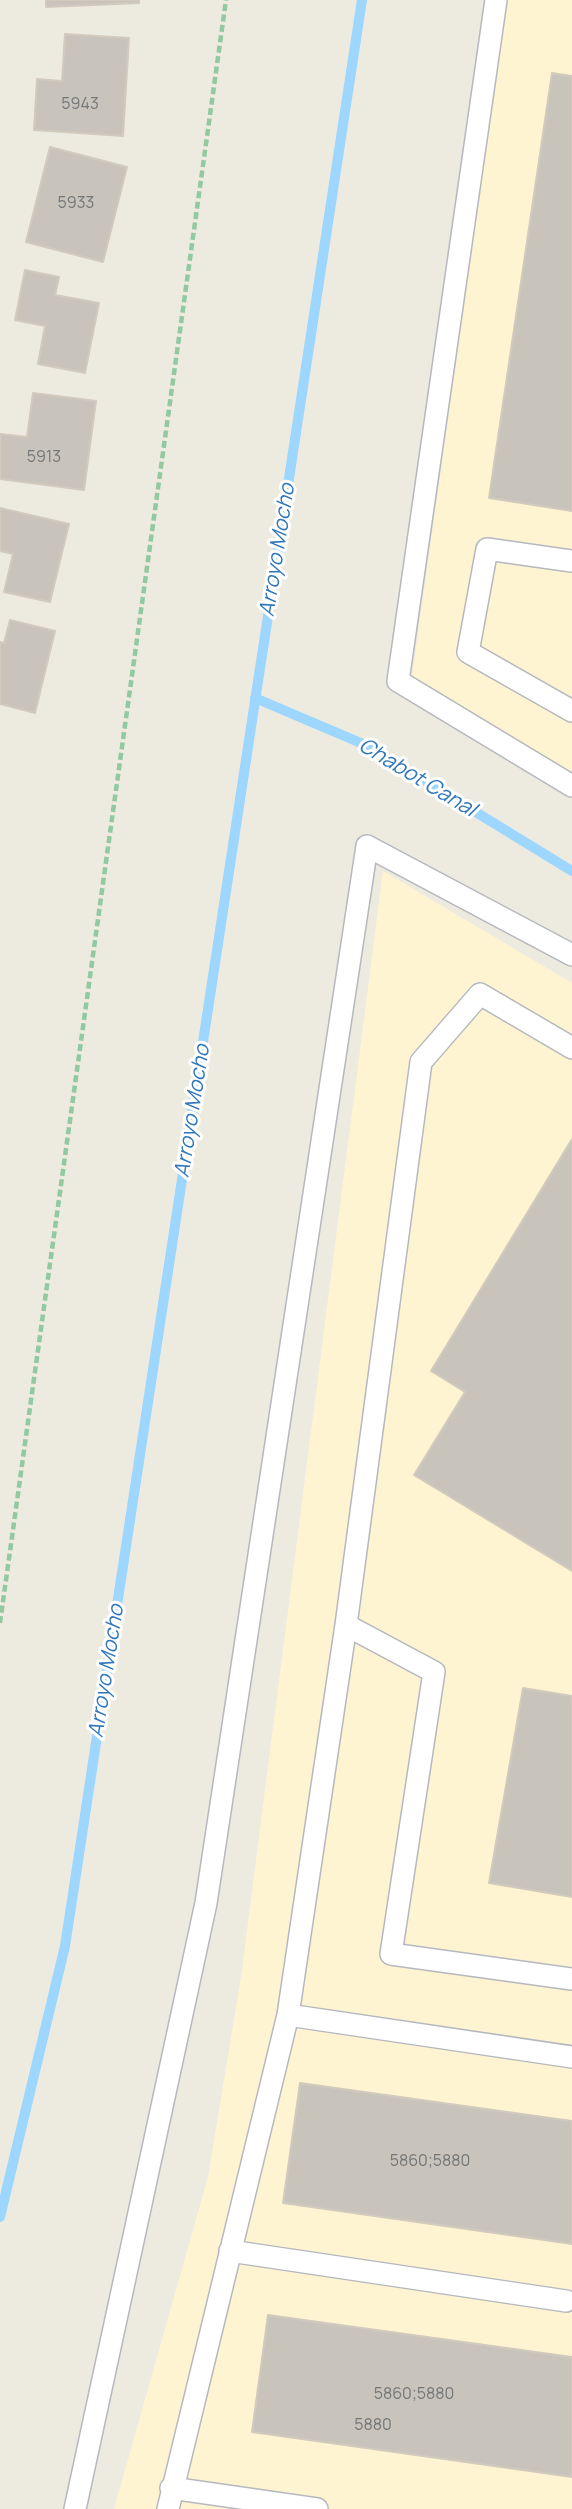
<!DOCTYPE html>
<html>
<head>
<meta charset="utf-8">
<style>
	body { margin:0 }
	canvas { display:block; background:#edeadf }
</style>
</head>
<body>
<canvas width="572" height="2509"></canvas>
<script>
const g = document.querySelector('canvas').getContext('2d');
g.lineJoin = 'round';
function paint(path, color) {
  g.fillStyle = color;
  g.fill(path, 'evenodd');
}
function stroke(path, color, width, dash) {
  g.strokeStyle = color;
  g.lineWidth = width;
  g.lineCap = dash ? 'butt' : 'round';
  g.setLineDash(dash || []);
  g.stroke(path);
}
function label(font, color, halo, rows, align = 'center') {
  g.font = font + ' Manrope,sans-serif';
  g.lineWidth = 6;
  g.setLineDash([]);
  g.textBaseline = 'middle';
  g.strokeStyle = halo;
  g.fillStyle = color;
  for (const [text, x, y, turn = 0] of rows) {
    g.save();
    g.translate(x, y);
    g.rotate((+turn || 0) * Math.PI / 180);
    g.textAlign = isNaN(turn) ? turn : align;
    if (halo) g.strokeText(text, 0, 0);
    g.fillText(text, 0, 0);
    g.restore();
  }
}
paint(new Path2D(`
	M507,0H572V778L411,683Z
	M383,871L572,983V2509H114L208,2177L241,1977Z`), '#fff4d2');
stroke(new Path2D(`
	M255,698L368,746L572,871
	M0,2217L65,1946L362,0`), '#9dd6ff', 10);
const building = new Path2D(`
	M46,0H139V3L46,7Z
	M65,34L129,38L123,136L34,130L37,79L62,81Z
	M552,73L572,76V511L489,498Z
	M50,147L127,167L103,262L26,242Z
	M25,270L59,277L55,295L99,303L85,373L38,364L45,326L15,320Z
	M33,393L96,401L84,490L0,479V434L27,437Z
	M0,508L69,524L50,602L4,592L13,554L0,551Z
	M10,620L55,631L35,713L0,704V642L4,643Z
	M572,1139V1571L414,1475L465,1392L431,1371Z
	M523,1688L572,1696V1897L489,1883Z
	M300,2083L572,2121V2244L283,2203Z
	M268,2315L572,2357V2477L252,2432Z`);
paint(building, '#c8c4bc');
stroke(building, '#d2cbbd', 2);
const lane = new Path2D(`
	M496,0L398,681L572,786
	M572,561L487,549L468,652L572,711
	M346,1625L434,1672L391,1954L572,1979
	M288,2015L572,2057
	M230,2251L566,2301
	M171,2488L317,2509
	M75,2509L206,1903L367,846L572,955
	M168,2509L288,2015L346,1625L421,1062L480,994L572,1048`);
stroke(lane, '#b5b8be', 24);
stroke(new Path2D(`
	M0,1623L226,0`), '#91c9a0', 4.5, [7, 3.5]);
stroke(lane, '#fff', 21);
label('16px', '#747778', null, [
	["5943",80,105],
	["5933",76,204],
	["5913",44,458],
	["5860;5880",430,2162],
	["5860;5880",414,2395],
	["5880",373,2426]
]);
label('italic 21px', '#3177ba', '#fff', [
	["Arroyo Mocho",278,550,-81],
	["Chabot Canal",417,778,31],
	["Arroyo Mocho",193,1111,-81],
	["Arroyo Mocho",107,1671,-81]
]);
</script>
</body>
</html>
